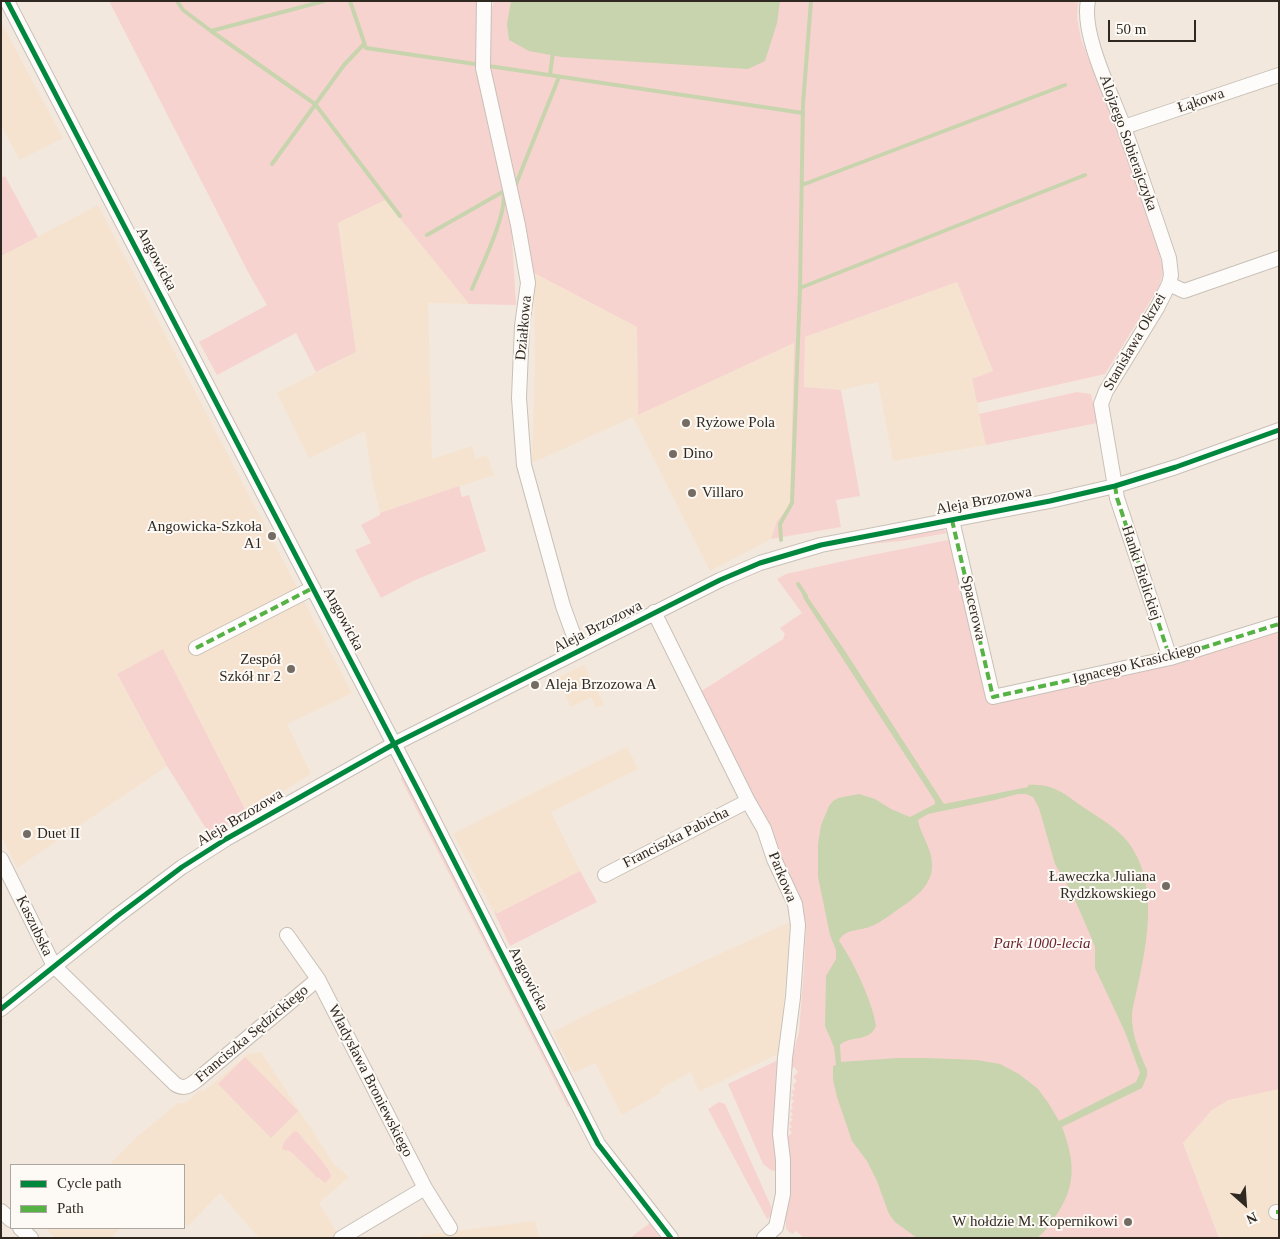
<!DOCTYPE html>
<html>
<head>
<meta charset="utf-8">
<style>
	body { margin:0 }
	#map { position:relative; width:1280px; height:1239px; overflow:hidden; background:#f3e8dd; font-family:"Times New Roman",serif }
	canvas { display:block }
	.frame { position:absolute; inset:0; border:2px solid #2f2921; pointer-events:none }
	.legend { position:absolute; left:10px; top:1164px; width:175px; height:65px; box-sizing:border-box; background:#fdf9f5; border:1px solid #aba6a0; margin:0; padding:6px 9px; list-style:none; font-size:15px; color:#2f2921 }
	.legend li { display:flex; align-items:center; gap:10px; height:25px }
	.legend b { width:25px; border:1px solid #aba6a0 }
	.north { position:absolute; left:1220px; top:1179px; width:50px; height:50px; -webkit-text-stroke:4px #fdf9f5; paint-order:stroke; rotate:154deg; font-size:14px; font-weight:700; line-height:20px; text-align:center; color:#2f2921 }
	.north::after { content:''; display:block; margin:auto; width:18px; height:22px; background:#2f2921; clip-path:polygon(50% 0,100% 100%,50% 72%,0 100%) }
	.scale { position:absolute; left:1108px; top:20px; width:88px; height:22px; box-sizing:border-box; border:2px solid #2f2921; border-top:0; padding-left:6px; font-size:15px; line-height:18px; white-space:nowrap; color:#2f2921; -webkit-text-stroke:4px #fdf9f5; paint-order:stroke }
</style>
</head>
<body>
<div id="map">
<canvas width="1280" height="1239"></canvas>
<div class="frame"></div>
<ul class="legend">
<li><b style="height:6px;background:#00873e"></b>Cycle path</li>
<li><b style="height:6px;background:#56b245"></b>Path</li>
</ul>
<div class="north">N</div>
<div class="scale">50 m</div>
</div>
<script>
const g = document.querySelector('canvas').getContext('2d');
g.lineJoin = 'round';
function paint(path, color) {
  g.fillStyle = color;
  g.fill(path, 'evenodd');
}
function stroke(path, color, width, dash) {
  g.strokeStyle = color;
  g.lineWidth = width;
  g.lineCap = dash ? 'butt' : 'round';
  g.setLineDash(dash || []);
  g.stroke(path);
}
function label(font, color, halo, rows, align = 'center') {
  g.font = font + ' "Times New Roman",serif';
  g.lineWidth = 4;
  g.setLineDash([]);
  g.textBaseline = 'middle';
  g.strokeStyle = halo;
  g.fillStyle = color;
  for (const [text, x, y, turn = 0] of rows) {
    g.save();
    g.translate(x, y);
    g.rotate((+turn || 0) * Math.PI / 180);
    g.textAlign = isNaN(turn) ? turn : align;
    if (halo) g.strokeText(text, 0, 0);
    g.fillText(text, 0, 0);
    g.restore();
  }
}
paint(new Path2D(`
	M1,22L63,138L20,160L1,125Z
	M385,200L469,304L428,303L432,459L472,446L476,459L487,455L494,475L380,513L372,479L365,431L309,458L277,393L356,352L338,222Z
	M98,205L352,693L287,724L311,774L247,813L163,650L117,675L167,766L17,868L1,835V256Z
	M534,273L637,327L638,414L794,343L790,505L777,521L771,539L710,571L633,417L532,463L535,368Z
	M957,282L993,372L972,379L986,445L893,461L878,382L841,390L804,388L805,337Z
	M584,665L604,704L596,708L591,697L571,707L557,678Z
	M627,747L638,769L551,812L580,871L498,913L494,912L453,834L539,790Z
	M790,922L780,1053L699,1092L691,1072L660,1089L661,1093L622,1115L595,1063L574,1073L553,1032L596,1010Z
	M261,1052L334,1164L349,1177L319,1203L337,1233L329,1238H259L220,1193L187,1227L184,1219V1165H109L139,1135L178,1103H186L199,1091H204L248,1054Z
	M1279,1089V1238H1219L1183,1142L1212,1110L1229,1100Z
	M535,1221L539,1238H420L423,1235Z
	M49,1228H120L111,1238H55L47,1230Z`), '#f5e3d0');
paint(new Path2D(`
	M109,1H481L478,34L510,205L516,305L469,304L385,200L338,223L356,352L316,372L296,333L217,375L199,342L267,305L248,272Z
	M494,1H1078L1077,18L1081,39L1116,128L1159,252L1163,272L1159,287L1105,374L977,403L972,379L993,371L957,282L805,337L804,387L841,390L860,496L836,500L841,527L771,539L777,521L790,505L794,343L638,415L637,327L534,273L489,69L487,24Z
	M5,176L38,237L1,256V178Z
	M1077,392L1091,394L1097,423L986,445L979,414Z
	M459,486L462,497L469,495L486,551L415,580L381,598L355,550L371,543L361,525L380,515V513Z
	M937,529H943L948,533L901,541L859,545Z
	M953,539L989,698L1279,630V1089L1229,1100L1212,1110L1183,1143L1219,1238H804L796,1231L793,1234L789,1232L786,1228L782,1141L792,1133L789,1129L792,1127L789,1123L793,1120L790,1117L793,1114L790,1111L793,1108L791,1105L794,1101L791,1098L794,1095L791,1092L795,1089L793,1085L797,1081L793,1077L798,1072L794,1067L788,1072L799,1032L804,968L806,926L801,900L781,856L775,854L700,692L783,639L785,634L780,628L802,613L777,579L786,574L862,557Z
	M163,649L247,813L210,835L167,766L117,674Z
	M402,776L573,1104L568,1107L401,779Z
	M580,871L597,902L510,946L494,912L498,913Z
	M245,1057L298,1111L271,1138L218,1084Z
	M776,1061L782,1062L777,1170L772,1171L763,1164L728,1084Z
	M719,1102L725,1104L771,1206L772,1215L767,1219L708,1109Z
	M294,1131L298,1132C305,1143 330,1166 331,1177L325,1183L318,1177L316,1178L314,1174L291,1152L288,1150L286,1151L282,1148L284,1142Z
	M650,1223L660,1238H630Z`), '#f7d3d0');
paint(new Path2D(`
	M511,1H780L777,23L765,61L748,69L561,57L529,51L509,40L507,24Z
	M805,593L845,651L944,804L1028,787V785C1055,783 1065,795 1086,809C1100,818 1118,829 1128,842C1164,890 1143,960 1132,1013C1131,1034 1139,1051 1147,1070V1076L1142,1088L1062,1127C1075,1161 1077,1186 1055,1217C1050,1225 1045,1232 1037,1238H917L895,1222L889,1214L877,1181L867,1161L852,1141L837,1097L833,1080V1066L836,1065L834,1047L825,1026L826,976L836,959V950L830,935L818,877V844L821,825L829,806L833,801L838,798L859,794L875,799L891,809L910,817L935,804V801L804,599L802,594ZM1018,794H1026L1033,797L1039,808L1055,864L1072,893L1091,937L1095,947V968L1125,1032L1140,1073L1136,1082L1059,1121L1049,1104L1038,1089L1019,1074L1000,1064L977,1060L926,1058H897L841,1062L840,1045C850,1035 869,1043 876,1026C873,1003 853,960 839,941C844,929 859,931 869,927C878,924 886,918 893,913C910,901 933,888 932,864C932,848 920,834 918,820L928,814L995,800Z`), '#c8d4ad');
stroke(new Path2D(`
	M177,1L183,10L211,31L315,104L400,216
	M350,1L366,48L475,64
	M211,31L324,1
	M489,66L803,113
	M550,75L553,52
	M272,164L344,65L364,44
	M802,185L1065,85
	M512,187L516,184L559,77
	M427,235L506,190
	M800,288L1085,175
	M472,289C480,269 509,211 503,192
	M781,540L780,524L792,503L800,288L803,104L811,1
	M798,584L806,596`), '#c8d4ad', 4);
const minor = new Path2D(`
	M7,1L419,792L598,1144L671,1238
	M484,1L483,68L518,225L528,283L522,326L519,398L524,465L563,606L579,650
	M1088,1C1081,33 1111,93 1123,125C1139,169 1154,214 1169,258L1171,275L1169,284L1157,308L1106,391L1101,404L1117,498L1170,658
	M1124,127L1279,75
	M1169,284L1184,291L1279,258
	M952,520L993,697L1170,658L1279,624
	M654,612L748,801L764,829L774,859L795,904L798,925L793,997L785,1058L780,1134L783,1160V1194L776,1227L764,1238
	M196,648L313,588
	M1,859L54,966L175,1084C184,1090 189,1086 197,1080L318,979
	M605,875L748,801
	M287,935L318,979L425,1188L450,1228
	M1,1009L117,916L182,867L226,839L394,744L720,580L760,563L821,545L1050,501L1115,486L1176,467L1279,430
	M1,1211L11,1220
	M1276,1212H1279
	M20,1228L31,1238
	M341,1238L425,1188`);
stroke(minor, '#c8c0b7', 16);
stroke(minor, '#fdfcfa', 14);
stroke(new Path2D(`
	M1115,486L1117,498L1170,658
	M952,520L993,697L1170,658L1279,624
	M196,648L313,588
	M1276,1212H1279`), '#56b245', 4, [8, 4]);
stroke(new Path2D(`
	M7,1L419,792L598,1144L671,1238
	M1,1009L117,916L182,867L226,839L394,744L720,580L760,563L821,545L1050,501L1115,486L1176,467L1279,430`), '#00873e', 5);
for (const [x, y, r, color] of [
	[686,423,5,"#746c63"],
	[673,454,5,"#746c63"],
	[692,493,5,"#746c63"],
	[272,536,5,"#746c63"],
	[291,669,5,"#746c63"],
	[535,685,5,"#746c63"],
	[27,834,5,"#746c63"],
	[1166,886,5,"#746c63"],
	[1128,1222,5,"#746c63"]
]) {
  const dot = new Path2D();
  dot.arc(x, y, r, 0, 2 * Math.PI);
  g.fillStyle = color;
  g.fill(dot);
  stroke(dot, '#fdf9f5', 2);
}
label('15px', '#2f2921', '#fdf9f5', [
	["Łąkowa",1201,101,-19],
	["Alojzego Sobierajczyka",1128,143,70],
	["Angowicka",156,259,62],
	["Działkowa",524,328,-85],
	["Stanisława Okrzei",1135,342,-60],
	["Aleja Brzozowa",984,501,-11],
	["Hanki Bielickiej",1141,573,72],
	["Spacerowa",973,608,77],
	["Angowicka",343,619,62],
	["Aleja Brzozowa",598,627,-27],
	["Ignacego Krasickiego",1137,664,-14],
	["Aleja Brzozowa",240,818,-31],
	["Franciszka Pabicha",676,838,-27],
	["Parkowa",782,877,68],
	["Kaszubska",34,926,64],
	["Angowicka",528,979,63],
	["Franciszka Sędzickiego",252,1034,-40],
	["Władysława Broniewskiego",370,1081,63]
]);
label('15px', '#2f2921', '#fdf9f5', [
	["Ryżowe Pola",696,423],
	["Dino",683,454],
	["Villaro",702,493],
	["Angowicka-Szkoła",262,527,"right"],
	["A1",262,544,"right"],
	["Zespół",281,660,"right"],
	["Szkół nr 2",281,677,"right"],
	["Aleja Brzozowa A",545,685],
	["Duet II",37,834],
	["Ławeczka Juliana",1156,877,"right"],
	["Rydzkowskiego",1156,894,"right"],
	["W hołdzie M. Kopernikowi",1118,1222,"right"]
], 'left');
label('italic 15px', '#6c232e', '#fdf9f5', [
	["Park 1000-lecia",1042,944]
]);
</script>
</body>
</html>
